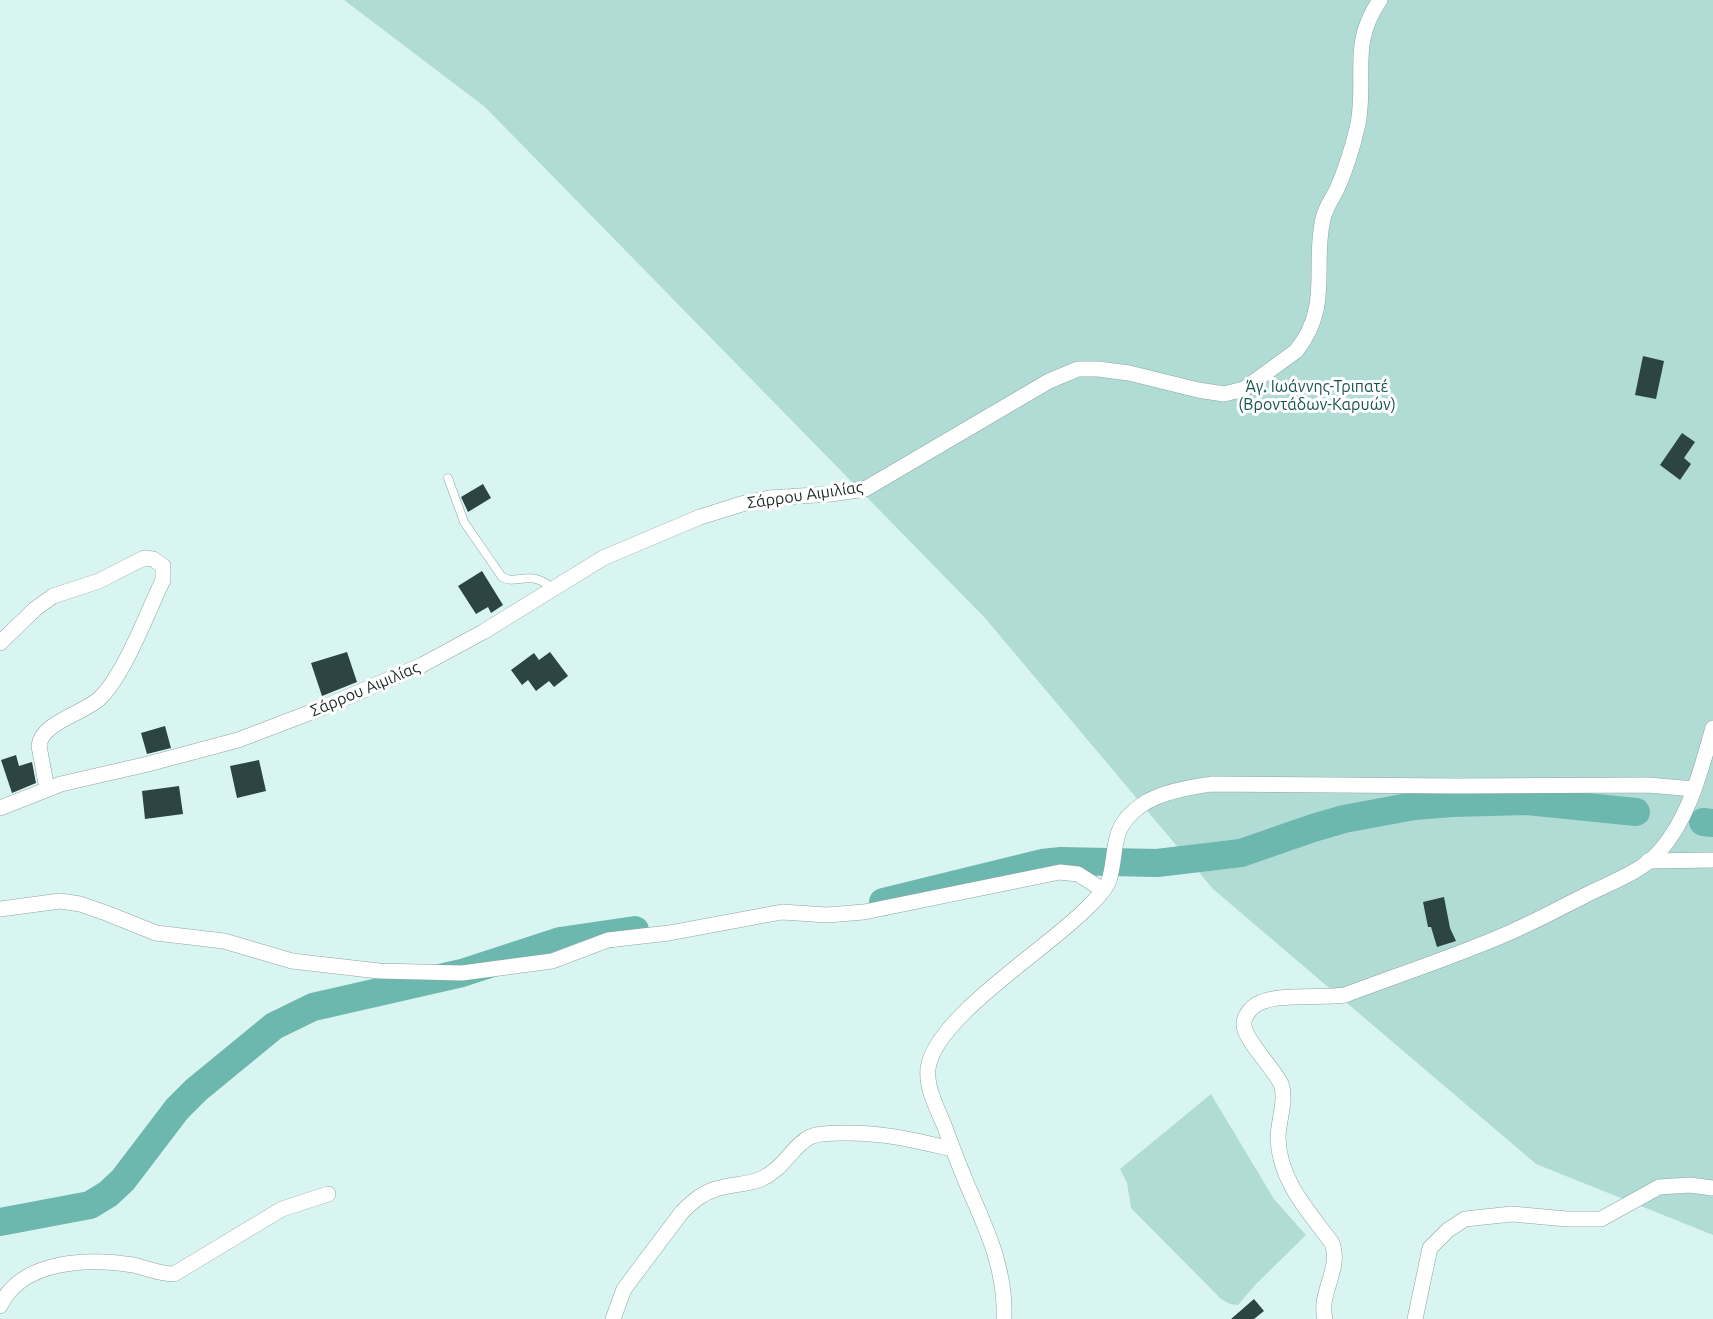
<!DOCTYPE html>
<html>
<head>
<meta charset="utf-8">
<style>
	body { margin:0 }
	canvas { display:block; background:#d9f5f1 }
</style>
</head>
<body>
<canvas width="1713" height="1319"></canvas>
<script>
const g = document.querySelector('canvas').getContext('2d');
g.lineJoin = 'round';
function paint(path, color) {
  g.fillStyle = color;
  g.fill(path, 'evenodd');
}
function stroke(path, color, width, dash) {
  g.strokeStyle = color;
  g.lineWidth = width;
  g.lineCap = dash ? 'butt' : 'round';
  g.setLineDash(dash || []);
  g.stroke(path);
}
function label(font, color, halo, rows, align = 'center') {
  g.font = font + ' Ubuntu,sans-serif';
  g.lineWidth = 6;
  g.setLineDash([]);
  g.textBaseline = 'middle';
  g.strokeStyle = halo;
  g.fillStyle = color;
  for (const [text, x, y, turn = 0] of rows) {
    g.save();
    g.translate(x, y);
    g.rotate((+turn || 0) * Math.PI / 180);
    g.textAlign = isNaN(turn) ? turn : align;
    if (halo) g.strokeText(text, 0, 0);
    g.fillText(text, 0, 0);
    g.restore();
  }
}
paint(new Path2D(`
	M344,0H1713V1235L1536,1164L1213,889L985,618L485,107Z
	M1211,1094L1274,1199L1306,1235L1255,1285L1238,1305L1230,1304L1221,1299L1131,1208L1127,1183L1120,1169Z`), '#b1dcd6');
stroke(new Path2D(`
	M1703,822L1713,823
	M883,902L1042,863L1061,861L1157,863L1241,853L1313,828L1344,819L1414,806L1452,803L1527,801L1636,812
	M0,1222L90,1205L108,1194L123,1180L177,1109L196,1090L274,1026L313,1007L462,973L560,941L635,930`), '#6cb7ae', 28);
paint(new Path2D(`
	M1643,356L1664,361L1656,399L1635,395Z
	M1682,433L1695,442L1684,458L1691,464L1680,480L1660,465Z
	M483,484L491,498L468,512L461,497Z
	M482,571L503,605L491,613L488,607L476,614L458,586Z
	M347,652L357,682L322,696L311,663Z
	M550,652L568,676L554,687L549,681L536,691L528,680L522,685L511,670L534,653L539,660Z
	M165,726L171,748L147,754L141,733Z
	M16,755L19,766L32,762L36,783L12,793L1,760Z
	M259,760L266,791L237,798L230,766Z
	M179,786L183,814L145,819L142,791Z
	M1444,897L1450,928L1456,941L1437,947L1431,927H1428L1423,902Z
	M1254,1299L1264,1311L1254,1319H1231Z`), '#2d4542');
const service = new Path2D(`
	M448,478L464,522L502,577C517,586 528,568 552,588`);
const minor = new Path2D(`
	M0,643L35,609L53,596L99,581L144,558L153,559L163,566V580C147,613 124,676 99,699C82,714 41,723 39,746L47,789
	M0,808L61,784L148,764L238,740L322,708L422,665L483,632L603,558L700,517L745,503L769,498L831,494L865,489L1049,381L1078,369H1098L1129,373L1198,390L1224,394L1244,389L1296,351C1332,306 1312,267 1323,219C1325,208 1332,199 1337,189C1346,169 1353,146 1358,124C1367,76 1349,45 1380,0
	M1648,861L1713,860
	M0,909L60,901L80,904L106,913L156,933L224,941L292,961L379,971L462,973L552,961L608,940L669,933L782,912L827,915L864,912L1060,872L1078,874L1103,890
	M0,1306C22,1259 90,1258 133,1265C146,1268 160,1274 174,1274L282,1209L328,1194
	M613,1319L624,1289L682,1212C692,1202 702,1193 716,1189C731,1184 747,1185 761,1179C784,1169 792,1146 810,1137C819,1133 832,1133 842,1133C882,1132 913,1140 952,1149
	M1004,1319C1006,1271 988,1232 969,1189C960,1168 952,1147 944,1125C937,1108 926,1088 928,1069C933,1018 1053,945 1089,906C1097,898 1108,887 1110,877C1117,850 1111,831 1134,811C1155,792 1184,789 1211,784L1456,786L1648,785L1694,789
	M1325,1319C1318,1293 1342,1269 1332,1243C1308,1211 1279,1180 1278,1138C1278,1122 1287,1099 1281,1084C1273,1067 1245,1041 1244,1025C1243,1020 1247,1013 1251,1009C1266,991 1321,999 1345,995C1400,974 1457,956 1511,932C1536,921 1560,908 1584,896C1609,883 1640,873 1659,852C1690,817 1700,772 1713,728
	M1415,1319L1430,1248L1448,1230L1465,1219L1512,1214L1567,1219H1601L1659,1187L1690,1185L1713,1188`);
stroke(service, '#8ca6a2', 9);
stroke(minor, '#8ca6a2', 16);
stroke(service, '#fff', 8);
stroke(minor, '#fff', 15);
label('16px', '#175650', '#fff', [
	["Άγ. Ιωάννης-Τριπατέ",1317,387],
	["(Βροντάδων-Καρυών)",1317,405]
]);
label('16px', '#1d2726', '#fff', [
	["Σάρρου Αιμιλίας",805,495,-8],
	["Σάρρου Αιμιλίας",365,689,-23]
]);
</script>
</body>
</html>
